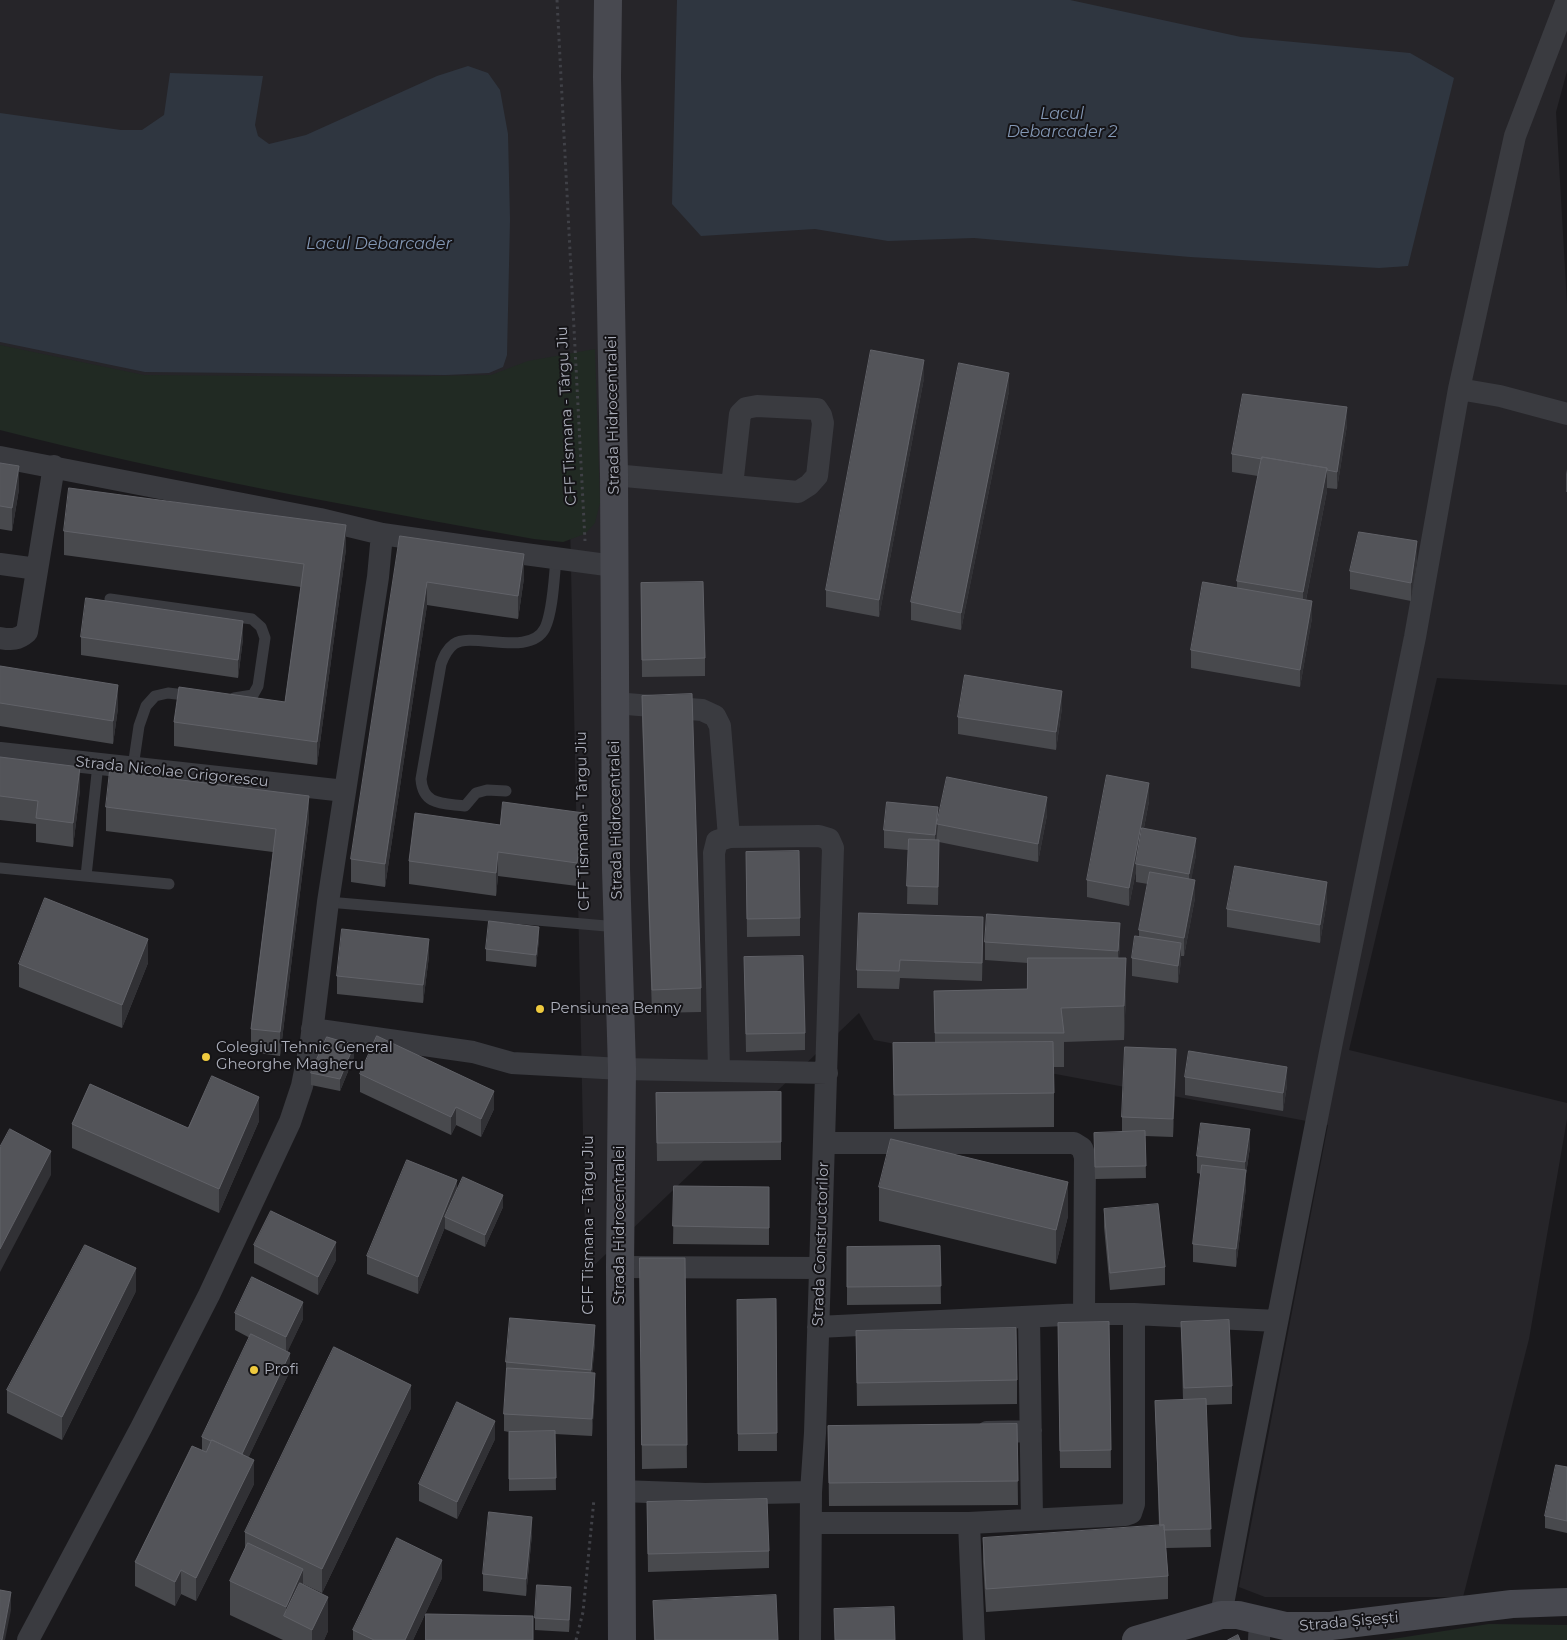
<!DOCTYPE html>
<html>
<head>
<meta charset="utf-8">
<style>
	body { margin:0 }
	canvas { display:block; background:#1a191c }
</style>
</head>
<body>
<canvas width="1567" height="1640"></canvas>
<script>
const g = document.querySelector('canvas').getContext('2d');
g.lineJoin = 'round';
function paint(path, color) {
  g.fillStyle = color;
  g.fill(path, 'evenodd');
}
function stroke(path, color, width, dash) {
  g.strokeStyle = color;
  g.lineWidth = width;
  g.lineCap = dash ? 'butt' : 'round';
  g.setLineDash(dash || []);
  g.stroke(path);
}
function label(font, color, halo, rows, align = 'center') {
  g.font = font + ' Montserrat,sans-serif';
  g.lineWidth = 4;
  g.setLineDash([]);
  g.textBaseline = 'middle';
  g.strokeStyle = halo;
  g.fillStyle = color;
  for (const [text, x, y, turn = 0] of rows) {
    g.save();
    g.translate(x, y);
    g.rotate((+turn || 0) * Math.PI / 180);
    g.textAlign = isNaN(turn) ? turn : align;
    if (halo) g.strokeText(text, 0, 0);
    g.fillText(text, 0, 0);
    g.restore();
  }
}
paint(new Path2D(`
	M0,0H1567V71L1556,112L1567,304V685L1437,678L1349,1050L1567,1103V1119L1529,1339L1463,1597H1265L1239,1587L1328,1125L874,1040L859,1013L586,1273L570,520L0,411Z`), '#262529');
paint(new Path2D(`
	M0,345L144,375L371,377L491,375L528,361L595,349L600,503L595,523L585,534L563,542L534,539C355,507 176,475 0,430Z
	M1489,1624L1567,1625V1640H1386Z`), '#212a23');
paint(new Path2D(`
	M677,0H1070L1241,37L1410,53L1454,78L1408,266L1379,268L1190,257L974,238L888,241L815,229L701,236L672,204Z
	M468,66L488,73L500,90L508,134L510,220L507,355L503,367L489,373L446,375L145,372L0,342V113L121,130H142L164,115L170,73L263,76L255,125L258,136L269,144L306,135L437,76Z`), '#2f3640');
stroke(new Path2D(`
	M557,0L585,541
	M576,1640L583,1612L594,1499`), '#404147', 3, [2.5, 4]);
stroke(new Path2D(`
	M110,599L252,619L261,627L265,638L258,686L253,695L234,698
	M133,767L139,726L146,706L155,696L168,693L193,696
	M506,791L487,790L476,793L465,806C443,803 423,806 421,779L441,664C444,656 447,649 454,644C472,631 530,658 545,628C553,611 554,578 556,559
	M0,868L169,884
	M86,876L98,764
	M328,902L618,927`), '#3a3b40', 11);
stroke(new Path2D(`
	M1459,389L1500,396L1567,414
	M0,457L320,519L382,534L480,548L614,566
	M614,475L798,492L809,485L817,476L823,423L821,415L817,409L757,406L746,408L740,414L732,486
	M0,564L37,569
	M0,638C11,640 18,640 27,632L54,466
	M614,703L702,710L715,716L720,726L729,837
	M0,753L345,791
	M312,1029L473,1052L512,1063L622,1069L827,1073
	M719,1071L714,853L717,841L729,837L819,836L829,839L833,848L815,1433L811,1492L810,1640
	M824,1143H1074L1082,1148L1085,1157L1084,1314
	M620,1267L820,1268
	M1029,1317L1032,1519
	M818,1327L1084,1314H1134L1277,1321
	M987,1432L1031,1431
	M620,1491L705,1494L811,1492
	M812,1523H969L1125,1515L1131,1513L1134,1504V1314
	M969,1523L974,1640
	M1221,1615L1244,1491L1332,1042L1415,637L1459,389L1515,136L1567,0
	M28,1640L141,1428L209,1295L290,1122L302,1086L311,1041L328,902L378,577L382,534
	M1259,1640L1260,1620`), '#3a3b40', 22);
stroke(new Path2D(`
	M608,0L607,77L614,475L616,869L622,1069L620,1267L622,1640
	M1136,1640L1221,1615H1238L1285,1626H1331L1512,1604L1567,1602`), '#484950', 28);
paint(new Path2D(`
	M924,378L879,617L826,607V590Z
	M1009,391L961,630L911,620V602Z
	M1347,425L1337,489L1327,488V491L1306,600L1312,618L1300,687L1191,668V650L1237,588V581L1258,476L1232,472V454Z
	M0,463L19,489L12,531L0,529Z
	M1567,469V492H1566V474Z
	M64,531L346,549L317,765L174,746V722L285,702L301,587L64,555Z
	M400,536L524,578L518,619L427,605L385,887L351,882V859Z
	M1417,559L1411,601L1350,589V571Z
	M641,583L705,658V676L642,677Z
	M81,637L243,639L238,678L81,655Z
	M0,666L118,708L113,744L0,726Z
	M642,696L701,988V1012L652,1013L642,719Z
	M1062,708L1056,750L958,734V717Z
	M0,757L80,790L73,847L36,842V824L0,820Z
	M1149,801L1144,828L1196,855L1191,879L1195,898L1184,956H1181V961L1178,983L1132,976V958L1139,937V930L1148,884L1136,882V871L1129,906L1087,897V880Z
	M106,807L309,819L280,1056L251,1052V1029L273,852L106,831Z
	M1047,815L1038,862L939,842L938,905L907,904L908,850L884,848V830L938,821Z
	M584,836L577,886L498,876L496,896L409,884V861Z
	M746,852L800,918V936L747,937Z
	M1327,900L1320,943L1227,927V909Z
	M983,935L982,981L900,978L899,989L857,988V970Z
	M539,939L536,967L486,961V949Z
	M1120,941L1119,958L1126,992L1124,1040L1064,1042V1067H1054V1127L894,1129L893,1043H935L934,991L1027,989L1028,963L985,960V942Z
	M429,956L423,1003L337,994V976Z
	M744,957L805,1033V1050L746,1052Z
	M148,963L122,1028L19,987V964Z
	M354,1057L340,1091L311,1085V1073Z
	M1176,1067L1173,1137L1145,1136L1146,1178L1095,1179L1094,1145L1122,1132V1117Z
	M360,1074L494,1109L481,1137L456,1125L451,1135L360,1092Z
	M1185,1077L1287,1085L1283,1111L1185,1095Z
	M781,1092V1160L657,1161L656,1093Z
	M259,1121L219,1213L72,1148V1124L188,1128Z
	M1250,1147L1246,1174V1188L1236,1267L1193,1262V1244L1201,1174L1197,1173V1156Z
	M674,1186L769,1187V1245L673,1244Z
	M879,1187L1068,1216L1056,1264L879,1221Z
	M457,1191L503,1207L485,1247L445,1229V1227L418,1294L367,1274V1256Z
	M1104,1209L1165,1267V1285L1110,1290L1104,1227Z
	M254,1245L336,1260L318,1295L254,1263Z
	M940,1246L941,1304L847,1305V1247Z
	M640,1258H685L687,1468L642,1469Z
	M136,1291L62,1440L7,1413V1390Z
	M776,1299L777,1451H738L737,1300Z
	M235,1313L303,1319L287,1352L290,1371L248,1458L254,1484L196,1601L181,1594L175,1606L135,1586V1562L202,1450V1437L250,1338L235,1330Z
	M1109,1322L1111,1468H1060L1058,1323Z
	M1181,1322L1232,1386V1404L1206,1405L1211,1547L1166,1548L1168,1576V1599L986,1612L983,1562V1538L1159,1526L1155,1401L1183,1400Z
	M856,1331L1017,1380V1404L857,1406Z
	M595,1343L592,1373L595,1391L592,1436L555,1434L556,1490L509,1491V1432L504,1431V1414L506,1380V1362Z
	M411,1408L322,1593L303,1584L328,1631L324,1640H283L230,1615V1581L245,1549V1532Z
	M1017,1424L1018,1505L829,1506L828,1426Z
	M495,1439L457,1519L419,1501V1484Z
	M1567,1467V1533L1545,1528V1516Z
	M647,1502L769,1551V1568L648,1572Z
	M532,1534L526,1596L483,1591V1574Z
	M442,1578L413,1640H353V1630Z
	M571,1599L569,1632L535,1630V1618Z
	M653,1601L778,1640H654Z`), '#48494d');
paint(new Path2D(`
	M924,360V378L879,617V600Z
	M1009,373V391L961,630V613Z
	M1347,407V425L1337,489V472Z
	M19,466V489L12,531V508Z
	M1327,468V491L1303,615V592Z
	M346,525V549L317,765V742Z
	M1417,541V559L1411,601V583Z
	M524,554V578L518,619V596Z
	M427,582V605L385,887V864Z
	M1312,601V618L1300,687V670Z
	M243,621V639L238,678V660Z
	M118,685V708L113,744V721Z
	M1062,691V708L1056,750V732Z
	M80,767V790L73,847V823Z
	M1149,783V801L1137,865L1136,864V871L1129,906V888Z
	M309,796V819L280,1056V1032Z
	M1047,797V815L1038,862V844Z
	M938,807V824L935,853V835Z
	M584,813V836L577,886V863Z
	M1196,838V855L1189,892V874Z
	M939,840V858L938,905V887Z
	M498,852V876L496,896V873Z
	M1195,880V898L1184,956V938Z
	M1327,882V900L1320,943V925Z
	M983,917V935L982,981V963Z
	M1120,923V941L1118,969V951Z
	M539,927V939L536,967V955Z
	M148,939V963L122,1028V1005Z
	M429,939V956L423,1003V985Z
	M1181,943V961L1178,983V966Z
	M1126,958V992L1124,1040V1006Z
	M354,1045V1057L340,1091V1079Z
	M1176,1049V1067L1173,1137V1119Z
	M1287,1067V1085L1283,1111V1093Z
	M494,1091V1109L481,1137V1119Z
	M259,1097V1121L219,1213V1189Z
	M456,1107V1125L451,1135V1117Z
	M1250,1129V1147L1246,1174V1188L1236,1267V1249L1245,1177V1162Z
	M51,1151V1175L0,1272V1249Z
	M457,1180V1198L445,1217V1227L418,1294V1277Z
	M1068,1182V1216L1056,1264V1230Z
	M503,1195V1207L485,1247V1235Z
	M336,1242V1260L318,1295V1277Z
	M136,1268V1291L62,1440V1417Z
	M303,1302V1319L286,1355V1337Z
	M595,1325V1343L591,1388V1370Z
	M290,1353V1371L241,1473V1456Z
	M595,1373V1391L592,1436V1419Z
	M411,1385V1408L322,1593V1569Z
	M495,1421V1439L457,1519V1502Z
	M254,1460V1484L196,1601V1578Z
	M532,1517V1534L526,1596V1579Z
	M442,1560V1578L413,1640H405Z
	M303,1569V1603L286,1617V1607Z
	M181,1570V1594L175,1606V1582Z
	M571,1587V1599L569,1632V1620Z
	M11,1592V1610L5,1640H2Z
	M328,1597V1631L324,1640H312V1630Z`), '#313135');
const building = new Path2D(`
	M871,350L924,360L879,600L826,590Z
	M959,363L1009,373L961,613L911,602Z
	M1243,394L1347,407L1337,472L1327,470V468L1262,457V459L1232,454Z
	M1262,457L1327,468L1303,592L1237,581Z
	M0,463L19,466L12,508L0,506Z
	M69,488L346,525L317,742L174,722L179,687L285,702L304,564L64,531Z
	M1359,532L1417,541L1411,583L1350,571Z
	M400,536L524,554L518,596L427,582L385,864L351,859Z
	M703,582L705,658L642,660L641,583Z
	M1203,582L1312,601L1300,670L1191,650Z
	M86,598L243,621L238,660L81,637Z
	M0,666L118,685L113,721L0,703Z
	M965,675L1062,691L1056,732L958,717Z
	M692,694L701,988L652,990L642,696Z
	M0,757L80,767L73,823L36,818L38,801L0,796Z
	M110,771L309,796L280,1032L251,1029L276,829L106,807Z
	M1107,775L1149,783L1129,888L1087,880Z
	M947,777L1047,797L1038,844L937,824Z
	M503,802L584,813L577,863L498,852L496,873L409,861L415,813L500,825Z
	M887,802L938,807L935,835L884,830Z
	M1142,828L1196,838L1189,874L1136,864Z
	M909,839L939,840L938,887L907,886Z
	M799,851L800,918L747,919L746,852Z
	M1235,866L1327,882L1320,925L1227,909Z
	M1150,872L1195,880L1184,938L1139,930Z
	M45,898L148,939L122,1005L19,964Z
	M859,913L983,917L982,963L900,960L899,971L857,970Z
	M987,914L1120,923L1118,951L985,942Z
	M489,921L539,927L536,955L486,949Z
	M342,929L429,939L423,985L337,976Z
	M1135,936L1181,943L1178,966L1132,958Z
	M803,956L805,1033L746,1034L744,957Z
	M1028,958H1126L1124,1006L1061,1008L1064,1033H935L934,991L1027,989Z
	M377,1036L494,1091L481,1119L456,1107L451,1117L360,1074Z
	M327,1037L354,1045L340,1079L311,1073Z
	M1053,1042L1054,1093L894,1095L893,1043Z
	M1125,1047L1176,1049L1173,1119L1122,1117Z
	M1189,1051L1287,1067L1283,1093L1185,1077Z
	M212,1076L259,1097L219,1189L72,1124L90,1084L188,1128Z
	M781,1092V1142L657,1143L656,1093Z
	M1201,1123L1250,1129L1245,1162L1197,1156Z
	M10,1129L51,1151L0,1249V1147Z
	M1145,1131L1146,1166L1095,1167L1094,1133Z
	M891,1139L1068,1182L1056,1230L879,1187Z
	M407,1160L457,1180L418,1277L367,1256Z
	M1202,1165L1246,1170L1236,1249L1193,1244Z
	M463,1177L503,1195L485,1235L445,1217Z
	M674,1186L769,1187V1228L673,1226Z
	M1158,1204L1165,1267L1110,1273L1104,1209Z
	M271,1211L336,1242L318,1277L254,1245Z
	M85,1245L136,1268L62,1417L7,1390Z
	M940,1246L941,1286L847,1287V1247Z
	M640,1258H685L687,1445H642Z
	M252,1277L303,1302L286,1337L235,1313Z
	M776,1299L777,1433L738,1434L737,1300Z
	M510,1318L595,1325L591,1370L506,1362Z
	M1229,1320L1232,1386L1184,1388L1181,1322Z
	M1109,1322L1111,1450L1060,1451L1058,1323Z
	M1016,1328L1017,1380L857,1383L856,1331Z
	M251,1334L290,1353L242,1454L212,1440L211,1441L202,1437Z
	M334,1347L411,1385L322,1569L245,1532Z
	M507,1368L595,1373L592,1419L504,1414Z
	M1206,1399L1211,1529L1164,1530V1525L1160,1526L1155,1401Z
	M457,1402L495,1421L457,1502L419,1484Z
	M1017,1424L1018,1481L829,1483L828,1426Z
	M555,1431L556,1478L509,1479V1432Z
	M212,1440L254,1460L196,1578L181,1570L175,1582L135,1562L192,1446L206,1452Z
	M1556,1465L1567,1467V1521L1545,1516Z
	M767,1499L769,1551L648,1554L647,1502Z
	M489,1512L532,1517L526,1579L483,1574Z
	M1164,1525L1168,1576L986,1589L983,1538Z
	M397,1538L442,1560L405,1640H374L353,1630Z
	M248,1543L303,1569L286,1607L230,1581Z
	M300,1583L328,1597L312,1630L284,1616Z
	M537,1585L571,1587L569,1620L535,1618Z
	M0,1590L11,1592L2,1640L0,1639Z
	M776,1595L778,1640H655L653,1601Z
	M894,1607L895,1640H835L834,1609Z
	M426,1614L533,1616V1640H426Z
	M1238,1635L1240,1640H1228Z`);
paint(building, '#535459');
stroke(building, '#616268', 1);
for (const [x, y, r, color] of [
	[540,1009,5,"#efca3e"],
	[206,1057,5,"#efca3e"],
	[254,1370,5,"#efca3e"]
]) {
  const dot = new Path2D();
  dot.arc(x, y, r, 0, 2 * Math.PI);
  g.fillStyle = color;
  g.fill(dot);
  stroke(dot, '#151417', 2);
}
label('15px', '#acafbb', '#151417', [
	["Strada Hidrocentralei",613,415,-91],
	["CFF Tismana - Târgu Jiu",567,416,-93],
	["Strada Nicolae Grigorescu",172,772,6],
	["Strada Hidrocentralei",616,820,-91],
	["CFF Tismana - Târgu Jiu",583,821,-91],
	["CFF Tismana - Târgu Jiu",589,1225,-90],
	["Strada Hidrocentralei",620,1225,-90],
	["Strada Constructorilor",821,1244,-88],
	["Strada Șișești",1349,1622,-5]
]);
label('15px', '#acafbb', '#151417', [
	["Pensiunea Benny",550,1009],
	["Colegiul Tehnic General",216,1048],
	["Gheorghe Magheru",216,1065],
	["Profi",264,1370]
], 'left');
label('italic 16px', '#8498b5', '#151417', [
	["Lacul",1062,114],
	["Debarcader 2",1062,132],
	["Lacul Debarcader",379,244]
]);
</script>
</body>
</html>
